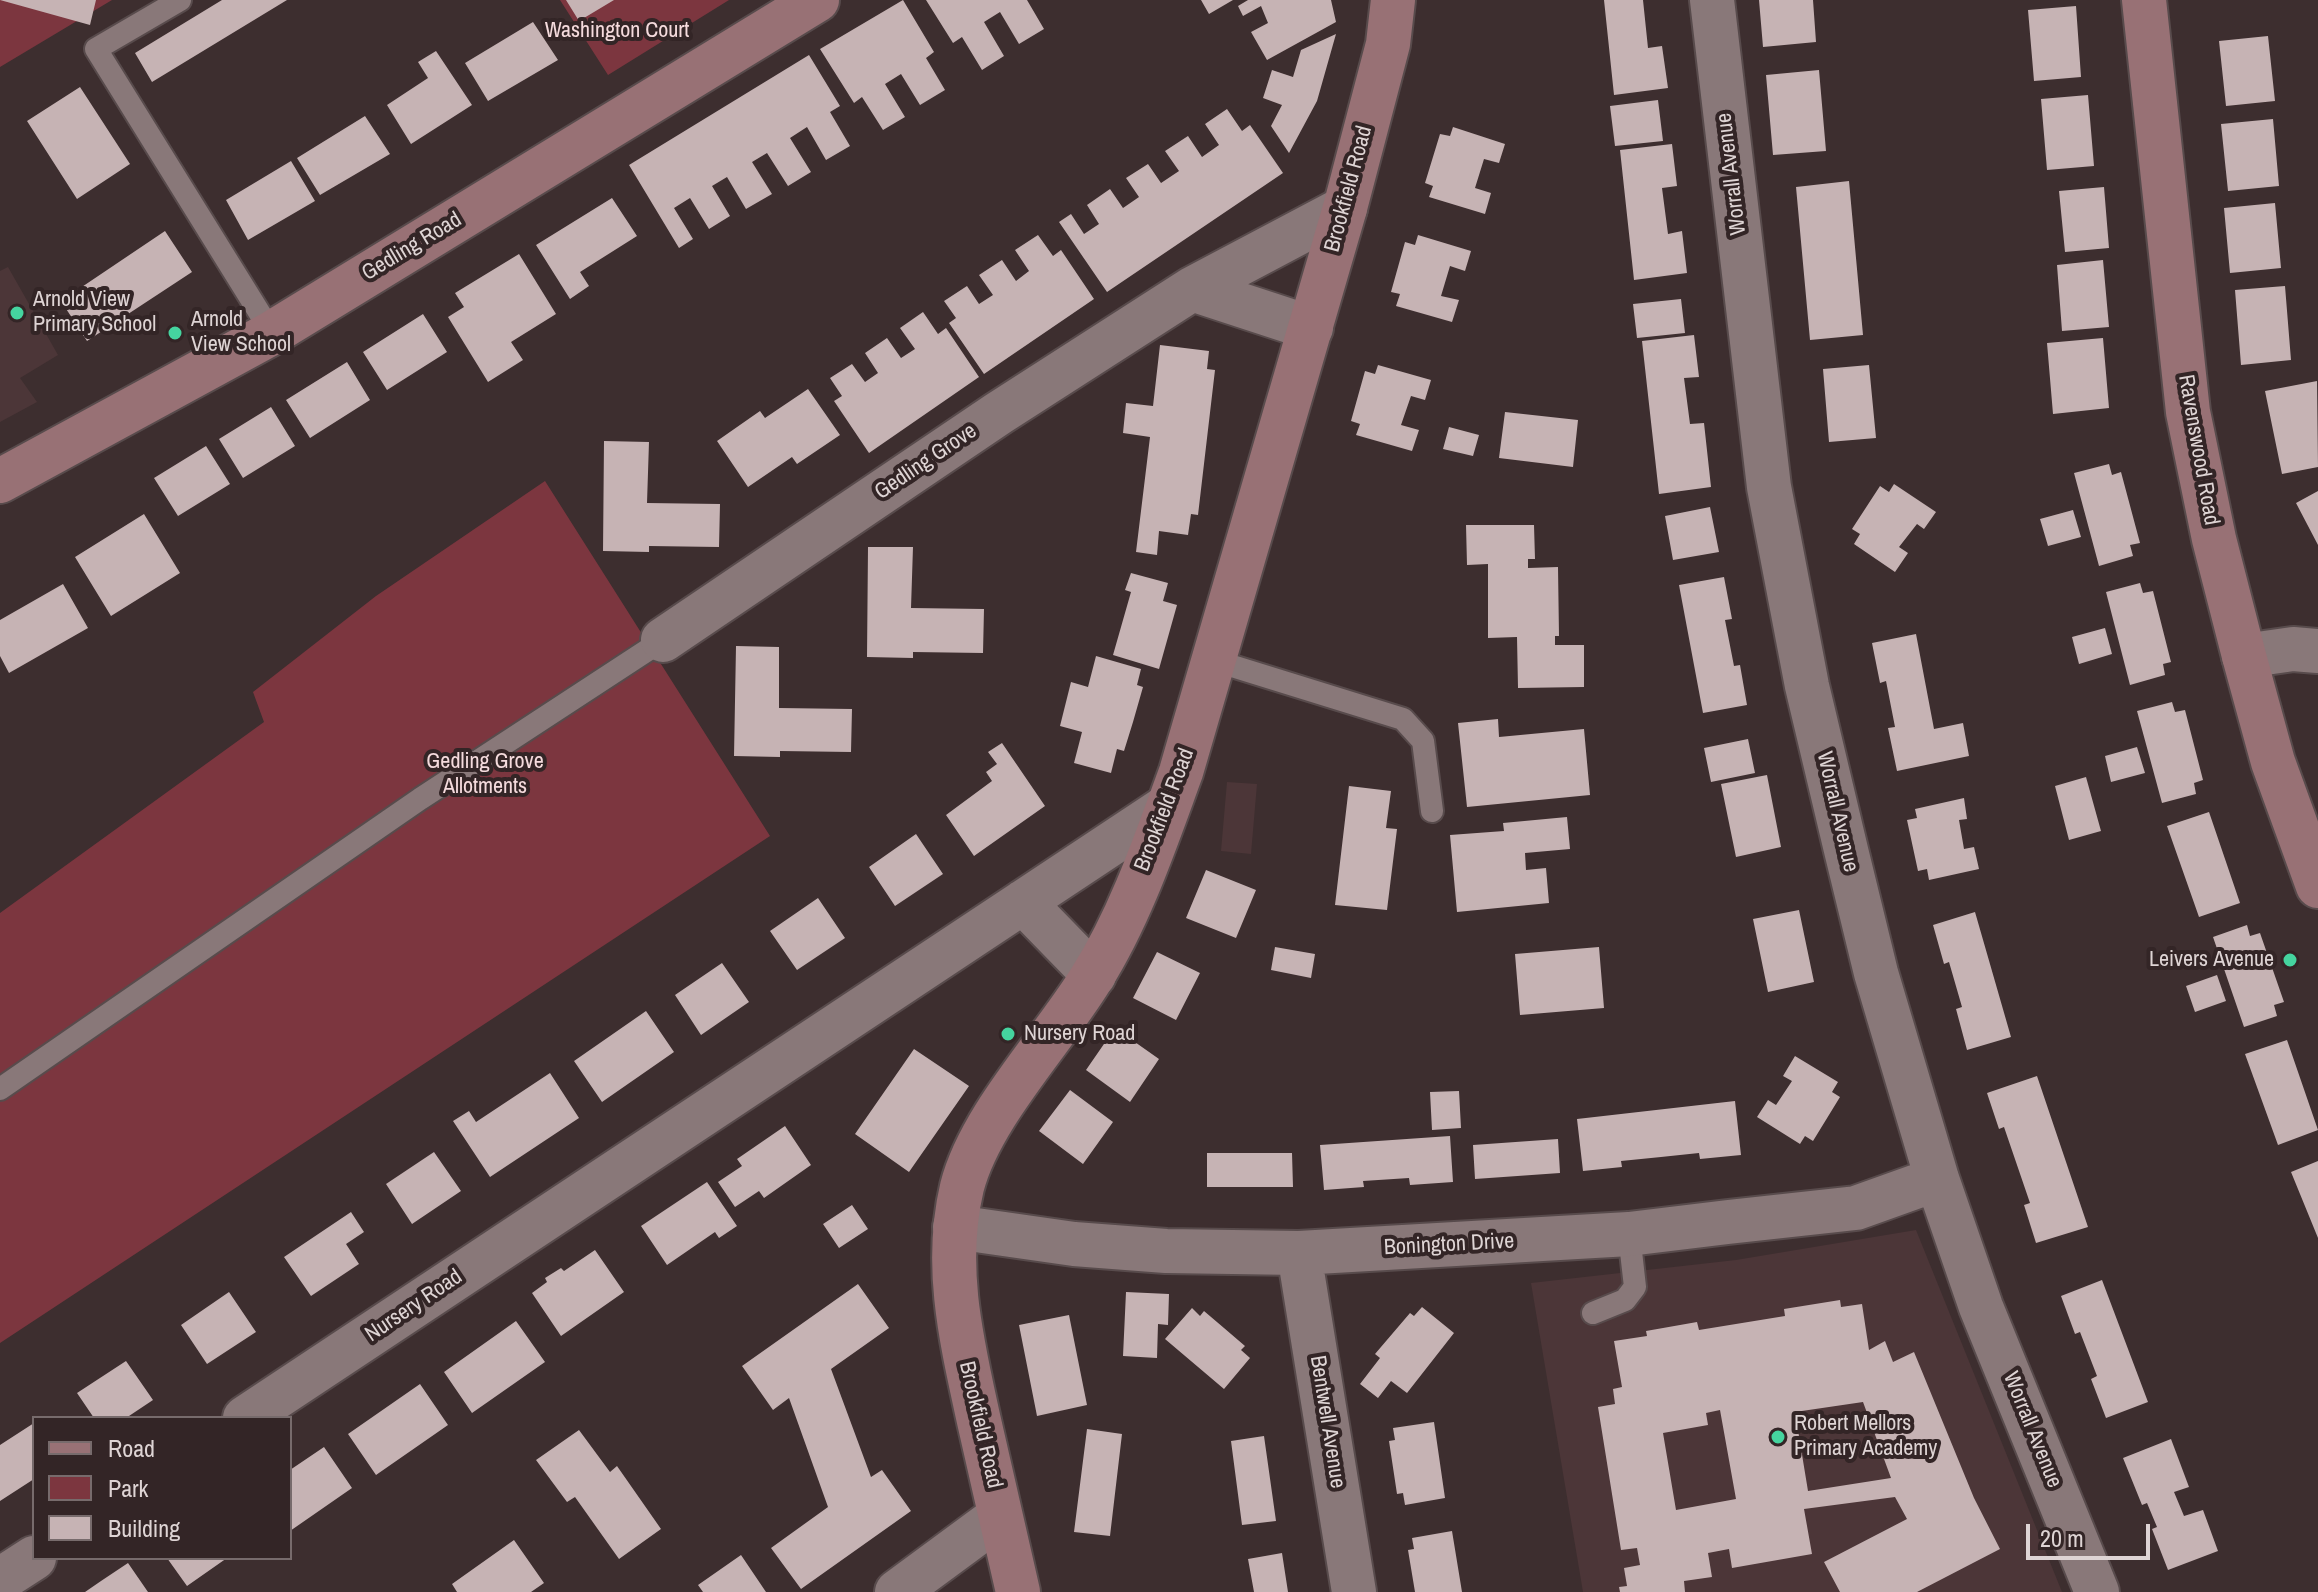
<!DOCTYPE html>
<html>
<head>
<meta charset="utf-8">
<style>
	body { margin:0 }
	#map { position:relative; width:2318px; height:1592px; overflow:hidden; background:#3d2e2f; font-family:"Archivo Narrow",sans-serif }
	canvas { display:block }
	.legend { position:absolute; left:32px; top:1416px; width:260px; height:144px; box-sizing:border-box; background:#332526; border:2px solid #776b6c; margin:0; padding:10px 14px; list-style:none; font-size:24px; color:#ded4d4 }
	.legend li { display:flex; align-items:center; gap:16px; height:40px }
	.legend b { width:40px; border:2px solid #776b6c }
	.scale { position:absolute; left:2026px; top:1524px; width:124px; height:36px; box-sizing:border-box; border:4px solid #ded4d4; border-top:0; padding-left:10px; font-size:24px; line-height:28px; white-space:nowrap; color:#ded4d4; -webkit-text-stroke:6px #332526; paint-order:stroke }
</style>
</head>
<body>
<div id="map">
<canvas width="2318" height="1592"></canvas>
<ul class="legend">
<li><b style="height:10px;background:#987175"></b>Road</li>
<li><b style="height:22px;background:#7c363f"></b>Park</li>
<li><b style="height:22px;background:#c6b3b4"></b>Building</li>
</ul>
<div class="scale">20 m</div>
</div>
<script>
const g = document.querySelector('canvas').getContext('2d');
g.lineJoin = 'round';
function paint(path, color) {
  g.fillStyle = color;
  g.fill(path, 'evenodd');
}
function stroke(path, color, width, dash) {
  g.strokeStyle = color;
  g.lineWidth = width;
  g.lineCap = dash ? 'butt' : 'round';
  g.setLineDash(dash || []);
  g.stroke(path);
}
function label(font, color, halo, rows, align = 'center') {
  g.font = font + ' "Archivo Narrow",sans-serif';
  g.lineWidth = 8;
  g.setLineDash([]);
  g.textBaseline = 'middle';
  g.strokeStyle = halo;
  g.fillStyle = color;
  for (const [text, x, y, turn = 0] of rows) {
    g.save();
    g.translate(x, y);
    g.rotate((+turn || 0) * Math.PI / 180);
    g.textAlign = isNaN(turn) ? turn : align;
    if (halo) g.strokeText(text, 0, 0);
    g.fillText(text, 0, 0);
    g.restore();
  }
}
paint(new Path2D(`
	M8,267L58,355L20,378L37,402L0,422V271Z
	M1227,782L1257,784L1251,854L1221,851Z
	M1916,1230L2062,1592H1583L1531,1283L1736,1260Z`), '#4c3638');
paint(new Path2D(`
	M0,0H112L0,67Z
	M560,0H729L608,75Z
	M545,481L770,836L0,1343V913L264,722L253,692L376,596Z`), '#7c363f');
paint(new Path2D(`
	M0,0H96L90,25Z
	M222,0H287L152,82L135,53Z
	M566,0H614L579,21Z
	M903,0L934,52L926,58L945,90L920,105L901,74L885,84L905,117L883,130L862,97L854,103L820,49Z
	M926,0H1027L1044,29L1019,44L1000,12L984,22L1004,56L982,70L962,37L953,43Z
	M1201,0H1233L1209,14Z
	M1248,0H1331L1336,22L1267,60L1251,32L1268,23L1261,6L1243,16L1238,6Z
	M1604,0H1643L1648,48L1662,46L1668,88L1614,95Z
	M1759,0H1813L1816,42L1763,47Z
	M2076,6L2081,77L2034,81L2028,10Z
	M533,22L558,60L488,101L465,63Z
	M1336,34L1317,101L1289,153L1271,126L1282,105L1263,98L1272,70L1293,77L1301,50Z
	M2268,36L2275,101L2226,106L2219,41Z
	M436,51L472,105L411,144L387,105L428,78L418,62Z
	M809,55L840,106L830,112L850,146L826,160L807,127L790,138L811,172L788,186L767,153L752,162L772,194L746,209L727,177L712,186L730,216L709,229L690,198L674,208L693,239L679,248L629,165Z
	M1819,70L1826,151L1773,155L1766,75Z
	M80,87L130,164L77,199L27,121Z
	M2088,95L2094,166L2047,170L2041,99Z
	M1658,100L1663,141L1615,146L1610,106Z
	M1227,109L1242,131L1250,125L1283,173L1107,292L1059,222L1071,214L1084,234L1099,224L1087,205L1110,189L1123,208L1139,197L1126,178L1148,164L1161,183L1179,171L1165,151L1188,136L1202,157L1219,145L1205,124Z
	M365,116L390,154L320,195L297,158Z
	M2273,119L2279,186L2228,191L2221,124Z
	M1453,127L1505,144L1499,163L1484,159L1475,188L1491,193L1485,214L1429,197L1433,186L1425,183L1440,134L1450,136Z
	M1672,144L1677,186L1662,188L1668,234L1682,231L1687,273L1634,280L1620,150Z
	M291,161L315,201L248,240L226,200Z
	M1849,181L1863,335L1810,340L1796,187Z
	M2104,187L2109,248L2065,252L2059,191Z
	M612,198L637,236L580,272L589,286L570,299L536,245Z
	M2275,203L2281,268L2230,273L2224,208Z
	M165,231L192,272L87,341L61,301Z
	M1038,235L1053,256L1061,250L1094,299L984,374L949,323L956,318L944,301L967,286L979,304L993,295L979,275L1002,260L1016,281L1029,271L1015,250Z
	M1418,235L1471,251L1465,271L1450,266L1441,296L1459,300L1452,322L1396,306L1400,294L1391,292L1405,242L1415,245Z
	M519,254L556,314L511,342L523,360L488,382L448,317L464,307L455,293Z
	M2103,260L2109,327L2062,331L2057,265Z
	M2285,286L2291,360L2241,365L2235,290Z
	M1681,299L1685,333L1637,338L1633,304Z
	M923,312L938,334L946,328L979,377L869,453L834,401L842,396L830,378L852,364L865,382L878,373L865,353L887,338L901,358L915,349L900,328Z
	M423,314L447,352L387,390L363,352Z
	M1694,335L1699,377L1684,378L1690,424L1704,423L1711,487L1659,494L1642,341Z
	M2103,338L2109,408L2053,414L2047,343Z
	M1160,345L1209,351L1207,369L1215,370L1198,515L1191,514L1188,535L1159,531L1157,555L1136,552L1150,437L1123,433L1126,403L1153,406Z
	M347,362L370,400L310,438L286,400Z
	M1378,365L1431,380L1425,400L1411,396L1401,425L1419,430L1412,451L1356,435L1360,424L1351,421L1365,371L1375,374Z
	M1869,365L1876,438L1829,442L1823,369Z
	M2317,381L2318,467L2282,474L2265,391Z
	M808,389L840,435L797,464L792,457L748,487L717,441L760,411L765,418Z
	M271,407L295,446L243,478L219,439Z
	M1505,412L1578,420L1573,467L1499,458Z
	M1449,427L1479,435L1473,456L1443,449Z
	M604,441L649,442L647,503L720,504L719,547L649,546V552L603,551Z
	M206,446L230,484L178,516L154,478Z
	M2109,464L2112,475L2121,472L2140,543L2130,545L2133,556L2099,566L2074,473Z
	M1894,484L1936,512L1924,529L1917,524L1899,547L1908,553L1895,572L1854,544L1860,534L1852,529L1880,486L1889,492Z
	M2318,491V545L2296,503Z
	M1710,507L1719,552L1673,560L1665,516Z
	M2073,510L2081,537L2048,546L2040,519Z
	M144,514L180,573L111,616L75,557Z
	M1466,525H1534L1535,559H1528V568L1558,567L1559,636H1555V645H1584V687L1518,688L1517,637L1488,638V564L1467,565Z
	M868,547H913L911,608L984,609L983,653L913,652V658L867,657Z
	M1131,573L1168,583L1163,601L1177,605L1159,669L1113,655L1131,592L1125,590Z
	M1724,577L1732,619L1725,620L1734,666L1740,665L1747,705L1703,713L1679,585Z
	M2140,583L2143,593L2153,591L2171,662L2163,664L2165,675L2130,685L2106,592Z
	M63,584L88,628L9,673L0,656V620Z
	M2105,628L2112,654L2079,664L2072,637Z
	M1916,634L1934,729L1963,723L1969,756L1897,771L1888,728L1895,727L1886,681L1880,683L1872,643Z
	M736,646L779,647V708L852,709L851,752L780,751V757L734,756Z
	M1096,656L1141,669L1137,685L1143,687L1133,722L1124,751L1117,749L1111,773L1074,763L1082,732L1060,726L1071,682L1088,687Z
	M2172,702L2175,712L2185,710L2203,780L2194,783L2196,794L2162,803L2137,711Z
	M1498,719L1499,737L1584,729L1590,795L1467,807L1458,723Z
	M1748,739L1755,773L1711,782L1704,748Z
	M1002,743L1045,806L974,856L946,815L992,781L986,772L997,764L988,752Z
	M2137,747L2145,773L2111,782L2105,756Z
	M1767,775L1781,847L1736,857L1721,784Z
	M2086,777L2101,831L2069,840L2055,786Z
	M1349,786L1391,791L1386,828L1397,829L1387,910L1335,905Z
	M1964,798L1967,819L1959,820L1964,849L1974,847L1979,869L1929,880L1927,869L1918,871L1907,820L1917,818L1915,809Z
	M2209,812L2240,903L2199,917L2167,826Z
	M1567,817L1570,849L1525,853L1526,870L1546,868L1549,903L1457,912L1450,835L1504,831L1503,823Z
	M916,834L943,874L895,906L869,867Z
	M1206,870L1256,890L1236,938L1186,918Z
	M818,898L845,938L797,970L770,931Z
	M1799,910L1814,982L1768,992L1753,919Z
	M1975,912L2011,1037L1967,1050L1956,1009L1962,1007L1949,962L1944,964L1933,925Z
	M2247,925L2250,936L2260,933L2284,1002L2274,1005L2277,1016L2244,1027L2213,937Z
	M1275,947L1315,954L1311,978L1271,970Z
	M1599,947L1604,1008L1520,1015L1515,954Z
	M1157,952L1200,973L1176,1020L1133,998Z
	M722,963L749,1002L701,1035L675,995Z
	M2217,975L2226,1001L2195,1012L2186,986Z
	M646,1011L674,1052L602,1102L574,1061Z
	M1115,1028L1159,1059L1130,1102L1086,1070Z
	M2287,1040L2318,1130L2278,1145L2245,1054Z
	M914,1049L969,1086L909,1172L855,1134Z
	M1795,1056L1838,1082L1832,1092L1840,1097L1813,1141L1805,1136L1800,1144L1757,1117L1768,1100L1776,1105L1792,1081L1783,1076Z
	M550,1073L579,1118L490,1177L453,1121L469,1111L476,1122Z
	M2037,1076L2088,1227L2036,1243L2024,1205L2030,1203L2004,1127L1999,1129L1987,1093Z
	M1070,1090L1113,1122L1083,1164L1039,1131Z
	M1459,1091L1461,1128L1432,1130L1430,1092Z
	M1735,1101L1741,1155L1700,1159L1699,1153L1661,1157L1621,1161L1622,1167L1583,1171L1577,1119Z
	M785,1126L811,1165L764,1198L759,1191L735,1207L718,1182L742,1166L737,1159Z
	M1450,1136L1453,1182L1410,1185L1409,1178L1363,1181L1364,1187L1324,1190L1320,1145Z
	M1558,1139L1560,1173L1475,1179L1473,1145Z
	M434,1152L461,1191L412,1224L386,1184Z
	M1207,1153H1292L1293,1187H1207Z
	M2318,1161V1238L2291,1172Z
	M707,1182L737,1226L719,1238L715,1232L667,1265L641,1226Z
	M852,1205L868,1229L839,1248L823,1224Z
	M351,1212L364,1232L346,1244L359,1264L311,1296L284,1257Z
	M595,1250L624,1292L561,1336L532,1293L547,1282L545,1278L561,1268L564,1271Z
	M2102,1280L2148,1402L2106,1418L2091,1379L2097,1376L2080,1332L2075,1334L2061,1296Z
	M858,1284L889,1328L831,1369L871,1477L882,1470L911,1511L801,1589L771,1548L828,1507L789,1398L773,1410L742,1366Z
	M229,1292L256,1332L207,1364L181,1325Z
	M1126,1292L1169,1294L1168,1325L1158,1324L1157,1358L1123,1356Z
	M1840,1300L1841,1307L1862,1304L1869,1350L1885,1341L1893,1362L1914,1352L1974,1498L2000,1549L1917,1592H1840L1824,1562L1907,1519L1895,1497L1804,1509L1812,1554L1732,1568L1729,1549L1708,1553L1712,1577L1684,1581L1685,1592H1620L1619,1587L1627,1586L1624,1568L1640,1565L1637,1548L1621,1550L1598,1407L1615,1404L1613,1389L1622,1387L1614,1341L1647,1336L1646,1331L1697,1322L1699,1330L1785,1316L1784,1309ZM1863,1402L1891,1478L1808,1491L1795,1412ZM1720,1410L1736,1499L1676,1510L1663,1433L1708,1425L1706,1413Z
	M1422,1307L1454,1333L1407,1393L1391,1381L1378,1398L1360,1384L1380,1358L1375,1354L1410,1313L1414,1316Z
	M1192,1308L1200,1316L1204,1311L1224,1328L1245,1346L1241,1350L1250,1358L1224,1389L1165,1339Z
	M1069,1315L1087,1405L1037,1416L1019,1325Z
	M516,1321L545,1362L472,1413L444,1372Z
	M126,1361L153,1400L126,1418H94L77,1393Z
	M420,1384L448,1425L376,1475L348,1434Z
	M1434,1422L1445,1498L1405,1505L1403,1493L1397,1494L1389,1441L1395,1440L1393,1428Z
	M34,1423V1479L0,1501V1445Z
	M1087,1429L1122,1434L1110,1536L1074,1532Z
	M579,1430L610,1472L617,1466L661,1529L619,1559L575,1497L567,1502L536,1460Z
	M1264,1436L1276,1521L1242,1525L1231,1441Z
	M2171,1439L2189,1487L2174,1492L2184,1516L2203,1510L2218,1551L2168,1570L2152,1529L2157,1527L2147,1503L2142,1505L2123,1458Z
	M324,1447L352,1488L290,1531V1470Z
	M1452,1531L1462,1592H1415L1408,1550L1414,1549L1412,1538Z
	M514,1540L544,1583L531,1592H457L452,1584Z
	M1282,1553L1288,1592H1254L1248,1559Z
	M741,1555L766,1592H703L698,1585Z
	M167,1558H227L187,1586Z
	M128,1563L148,1592H85L101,1581Z`), '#c6b3b4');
const lane = new Path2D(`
	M180,0L96,49L272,333
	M1216,661L1403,719L1423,741L1432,811
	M0,1089L420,799L663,640
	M1593,1313L1625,1300L1635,1287L1629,1234`);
const street = new Path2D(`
	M1712,0L1769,487L1807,686L1846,850L1876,973L1937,1179L1981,1307L2097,1592
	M1192,289L1311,328
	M663,640L999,413L1192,289L1345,208
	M2244,656L2293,649L2318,651
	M1023,902L1094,975
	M955,1227L1074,1244L1166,1251L1299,1253L1629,1234L1728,1222L1856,1208L1937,1179
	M1299,1253L1354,1592
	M245,1418L1168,806
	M0,1580L34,1558
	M897,1592L1000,1516`);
const secondary = new Path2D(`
	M2144,0L2188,412L2214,539L2244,656L2273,762L2318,886
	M0,481L272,333L817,0
	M1018,1592C1005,1535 992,1478 979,1421C962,1343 943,1267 962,1187C980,1116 1053,1041 1092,977C1131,915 1156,840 1181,772L1345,208L1388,44L1393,0`);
stroke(lane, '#584b4c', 26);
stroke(street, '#584b4c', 48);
stroke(secondary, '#584b4c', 48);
stroke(lane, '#897879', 22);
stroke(street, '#897879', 44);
stroke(secondary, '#987175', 44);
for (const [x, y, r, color] of [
	[17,313,8,"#45d49f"],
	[175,333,8,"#45d49f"],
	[2290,960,8,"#45d49f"],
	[1008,1034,8,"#45d49f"],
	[1778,1437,8,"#45d49f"]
]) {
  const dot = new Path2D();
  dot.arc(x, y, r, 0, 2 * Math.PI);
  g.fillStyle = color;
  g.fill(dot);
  stroke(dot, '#332526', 3);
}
label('22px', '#f5dbdd', '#332526', [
	["Washington Court",617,31],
	["Gedling Grove",485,762],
	["Allotments",485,787]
]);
label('22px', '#ded4d4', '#332526', [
	["Worrall Avenue",1732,174,-97],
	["Brookfield Road",1349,189,-75],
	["Gedling Road",412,247,-31],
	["Ravenswood Road",2198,450,80],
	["Gedling Grove",926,462,-34],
	["Brookfield Road",1165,810,-69],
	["Worrall Avenue",1837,812,77],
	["Bonington Drive",1449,1245,-3],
	["Nursery Road",414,1306,-34],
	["Bentwell Avenue",1327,1422,81],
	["Brookfield Road",980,1425,77],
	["Worrall Avenue",2032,1430,68]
]);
label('22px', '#ded4d4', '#332526', [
	["Arnold View",33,300],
	["Primary School",33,325],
	["Arnold",191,320],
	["View School",191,345],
	["Leivers Avenue",2274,960,"right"],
	["Nursery Road",1024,1034],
	["Robert Mellors",1794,1424],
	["Primary Academy",1794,1449]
], 'left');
</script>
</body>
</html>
